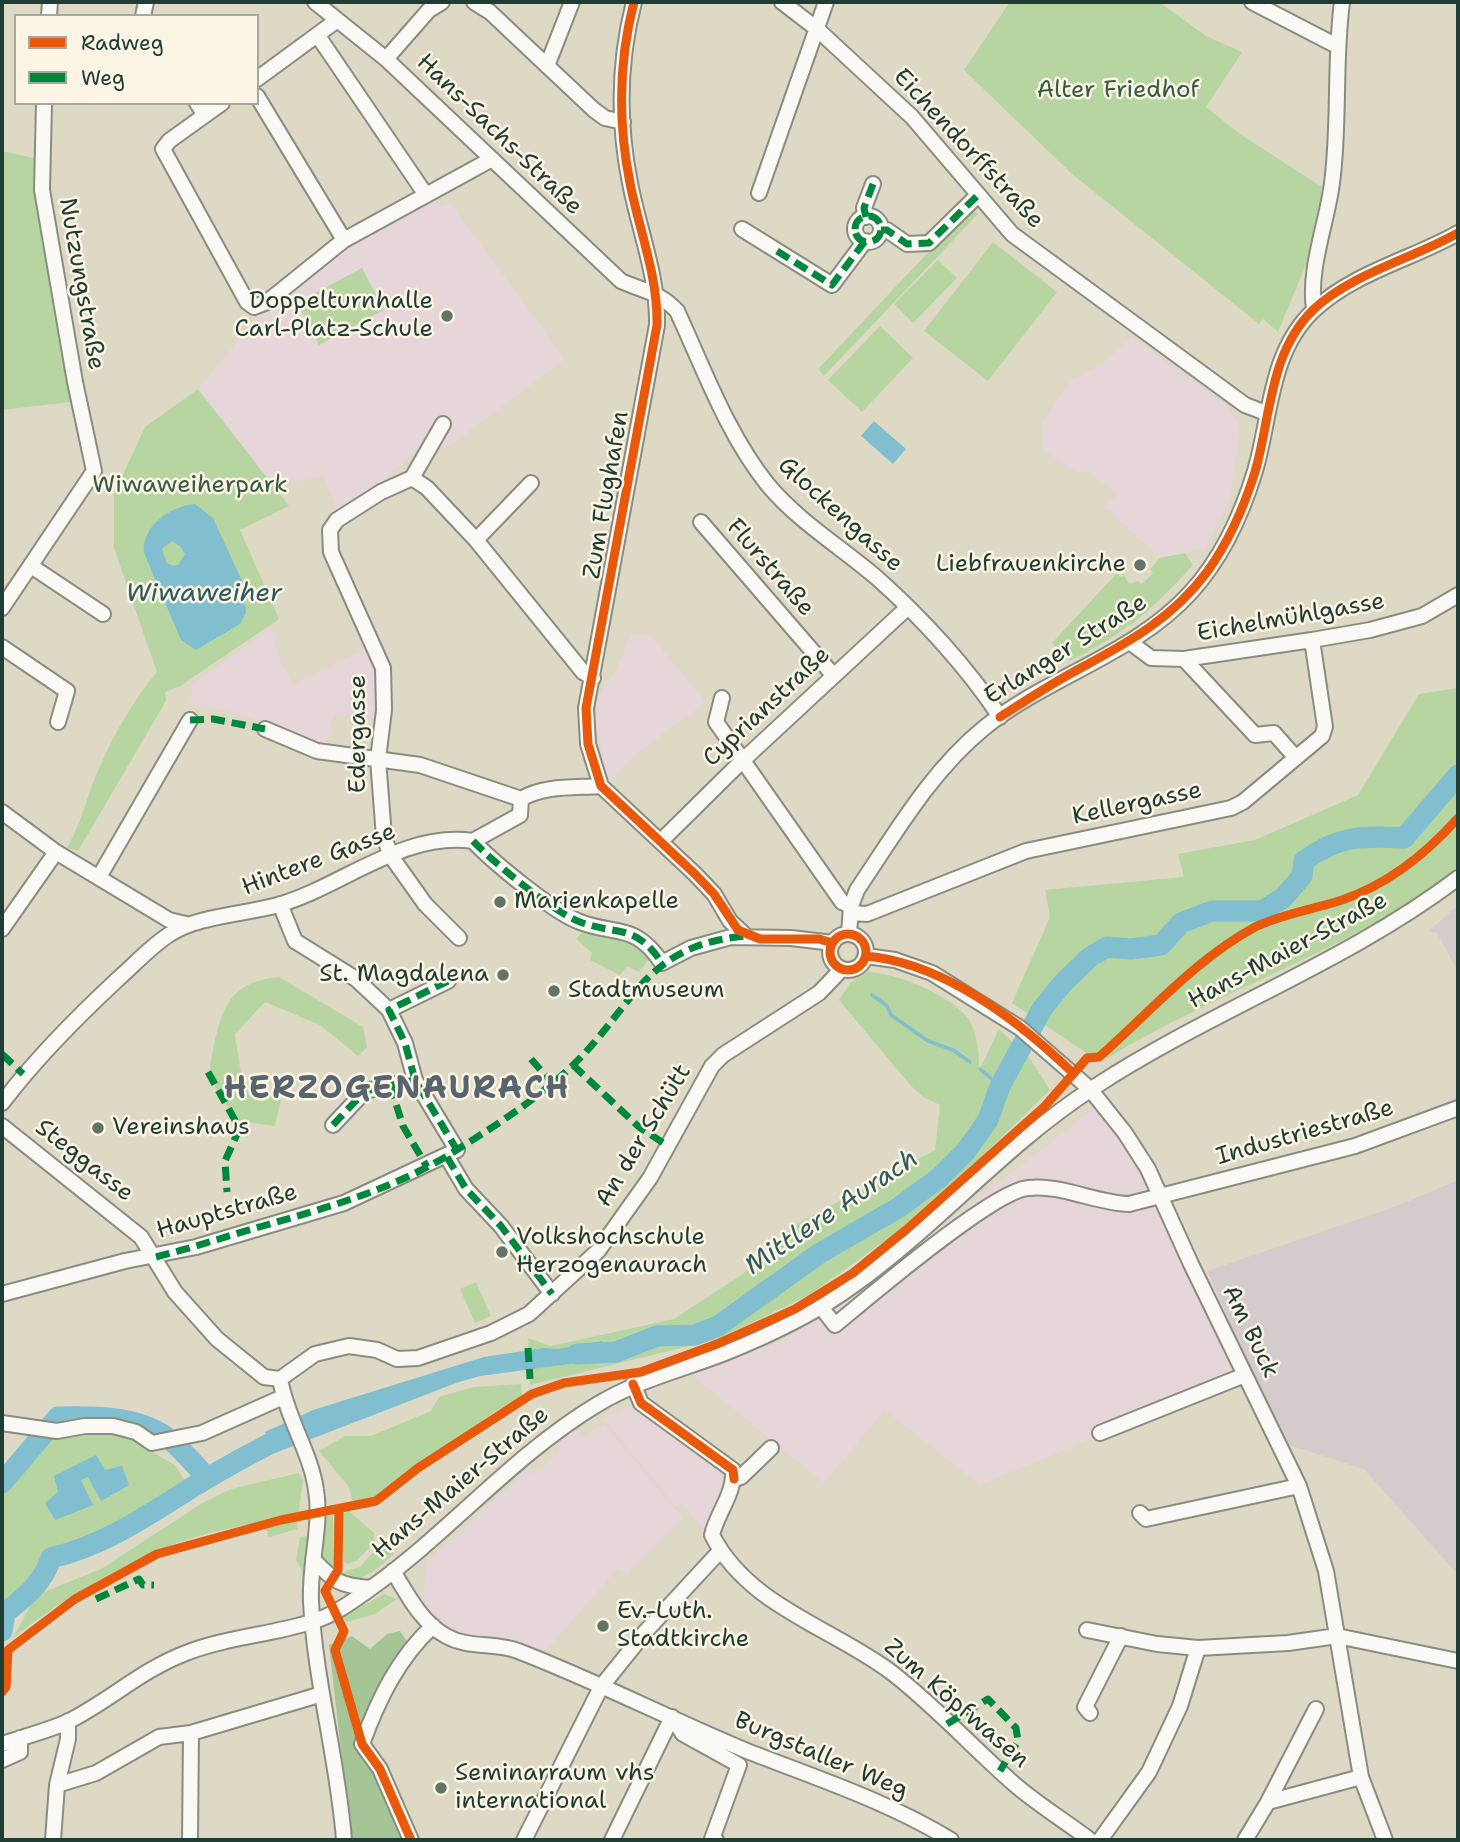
<!DOCTYPE html>
<html>
<head>
<meta charset="utf-8">
<style>
	body { margin:0 }
	#map { position:relative; width:1460px; height:1842px; overflow:hidden; background:#ded9c4; font-family:"Shantell Sans",sans-serif }
	canvas { display:block }
	.frame { position:absolute; inset:0; border:4px solid #1f3d34; pointer-events:none }
	.legend { position:absolute; left:14px; top:14px; width:245px; height:91px; box-sizing:border-box; background:#fcf5e5; border:2px solid #a4ab9e; margin:0; padding:9px 12px; list-style:none; font-size:21px; color:#1f3d34 }
	.legend li { display:flex; align-items:center; gap:14px; height:35px }
	.legend b { width:35px; border:2px solid #a4ab9e }
</style>
</head>
<body>
<div id="map">
<canvas width="1460" height="1842"></canvas>
<div class="frame"></div>
<ul class="legend">
<li><b style="height:9px;background:#e8590c"></b>Radweg</li>
<li><b style="height:9px;background:#00873e"></b>Weg</li>
</ul>
</div>
<script>
const g = document.querySelector('canvas').getContext('2d');
g.lineJoin = 'round';
function paint(path, color) {
  g.fillStyle = color;
  g.fill(path, 'evenodd');
}
function stroke(path, color, width, dash) {
  g.strokeStyle = color;
  g.lineWidth = width;
  g.lineCap = dash ? 'butt' : 'round';
  g.setLineDash(dash || []);
  g.stroke(path);
}
function label(font, color, halo, rows, align = 'center') {
  g.font = font + ' "Shantell Sans",sans-serif';
  g.lineWidth = 5;
  g.setLineDash([]);
  g.textBaseline = 'middle';
  g.strokeStyle = halo;
  g.fillStyle = color;
  for (const [text, x, y, turn = 0] of rows) {
    g.save();
    g.translate(x, y);
    g.rotate((+turn || 0) * Math.PI / 180);
    g.textAlign = isNaN(turn) ? turn : align;
    if (halo) g.strokeText(text, 0, 0);
    g.fillText(text, 0, 0);
    g.restore();
  }
}
paint(new Path2D(`
	M427,199L442,207L450,202L565,359L451,445L416,450L368,495L337,511L323,476L274,487L198,389L252,324L283,295L347,246Z
	M1132,337L1227,406L1240,426L1231,496L1205,549L1160,558L1105,507L1117,495L1088,471L1078,473L1043,450L1042,422L1072,380L1102,364Z
	M271,628L280,661L293,684L369,647L378,666L376,718L334,714L326,745L231,712L191,705L192,684Z
	M631,635H650L706,702L635,755L608,783L595,721L598,696L616,670Z
	M1103,1102L1207,1271L1250,1373L980,1485L885,1410L824,1483L687,1371L778,1343L838,1307Z
	M630,1406L724,1476L722,1489L704,1530L682,1504L675,1506L603,1419Z
	M605,1424L683,1518L627,1574L617,1569L546,1651L455,1636L423,1602L427,1562L528,1469L534,1474L560,1451L555,1445L575,1430L582,1436Z`), '#e6d5d9');
paint(new Path2D(`
	M1458,905V972L1437,933L1429,931Z
	M1458,1180V1575L1364,1469L1283,1443L1207,1271L1397,1206Z`), '#d4cbcd');
paint(new Path2D(`
	M1010,2H1159L1206,36L1242,52L1206,107L1240,134L1322,187L1310,255L1278,332L1263,319L1259,324L1072,174L964,70Z
	M2,151L34,158L71,402L2,410Z
	M971,207L978,214L824,376L818,369Z
	M993,242L1057,292L988,381L924,331Z
	M938,260L957,278L913,323L894,304Z
	M362,268L384,310L319,345L297,303Z
	M880,326L913,358L862,412L828,380Z
	M198,389L289,506L240,530L279,619L180,686L165,692L166,701L78,851L67,848C83,820 87,794 100,766C114,733 134,700 157,672L114,548V494L145,427Z
	M1185,553L1193,565C1150,612 1128,631 1070,661L1052,643L1117,573L1121,577L1124,575L1129,584L1138,581L1142,584L1153,573L1150,569L1160,558Z
	M1458,688V867C1352,951 1222,988 1108,1058L1088,1054L1012,1003L1050,917L1045,890L1184,877L1178,854L1255,840L1358,795L1419,694Z
	M585,929C606,934 641,936 649,959L639,972L627,966L620,975L590,960L592,953L576,939Z
	M868,972C896,973 948,994 966,1016C977,1029 981,1057 978,1073L999,1029L1031,1060L1050,1090L979,1159L893,1235L809,1295L718,1339L530,1385L528,1338L551,1346L674,1319L743,1274L793,1226L935,1150L940,1105L923,1097L911,1086L839,1000L850,983Z
	M279,977L363,1027L367,1047L358,1056L320,1025L265,1002L235,1034L242,1081L281,1100L275,1126L237,1121C228,1106 214,1091 211,1073C209,1063 213,1051 215,1040C224,1002 235,981 279,977Z
	M476,1282L491,1316L475,1323L460,1289Z
	M521,1384L522,1397L497,1410L369,1501L353,1504L349,1487L319,1451L345,1436H371L431,1411L439,1397L473,1387Z
	M109,1431L125,1436L175,1465L190,1489C146,1519 104,1545 51,1558C44,1582 24,1598 5,1613L2,1631V1483L36,1440Z
	M299,1473L303,1481L298,1515C255,1524 207,1530 167,1547C118,1567 53,1605 13,1638L36,1595L101,1569L201,1504L231,1489Z
	M348,1510L374,1533V1543L356,1561L347,1564L343,1561L342,1515Z
	M333,1515L334,1566L329,1568L321,1559L324,1517Z
	M298,1520L297,1529L269,1537L266,1529L161,1556Z
	M305,1536L308,1538L302,1601V1570L296,1560L300,1537Z
	M383,1541L394,1554C376,1569 363,1585 339,1578L346,1571L360,1567Z
	M384,1594L397,1599L375,1614L347,1622L342,1617Z`), '#b7d5a1');
paint(new Path2D(`
	M400,1631L413,1650L362,1744L411,1840H351L329,1645L352,1636L370,1649L387,1634Z`), '#a6c597');
paint(new Path2D(`
	M874,421L906,449L893,464L861,436Z
	M195,504L213,518L243,583L246,613L240,624L196,650L181,640L144,553C141,526 171,506 195,504ZM172,541L181,547L185,554L178,565L173,566L167,563L162,549Z
	M602,1341L606,1359L480,1376L456,1383L275,1453L265,1432L313,1410L484,1357L544,1348L558,1349Z
	M96,1455L105,1470L122,1466L129,1485L101,1501L88,1477L81,1480L93,1505L55,1520L45,1503L58,1492L54,1476Z`), '#80bed0');
stroke(new Path2D(`
	M872,995L887,1006L891,1015L928,1041L953,1050L970,1062
	M980,1069L1000,1086`), '#80bed0', 3.5);
stroke(new Path2D(`
	M577,1354L616,1352L657,1336L695,1335L718,1326L820,1253L898,1208L939,1178L966,1151L988,1120L1000,1086L1042,1009L1063,983L1090,957L1107,947L1131,949L1161,945L1181,923L1212,911H1262L1283,898L1302,876L1304,861C1338,835 1363,836 1404,838L1458,775
	M2,1483L58,1417C94,1416 139,1416 169,1439C183,1450 195,1466 208,1478
	M2,1631L5,1613C24,1598 44,1582 51,1558C105,1545 145,1517 191,1488C225,1467 260,1448 296,1431`), '#80bed0', 21);
const minor = new Path2D(`
	M315,2L386,59L621,281C643,291 660,292 677,311C704,369 727,434 768,485C799,522 841,547 877,578C921,617 968,668 1000,717
	M474,2L490,12L594,110L605,118L623,122
	M634,2C619,60 618,123 630,183C639,230 658,276 657,325L586,708L588,744L601,786L695,874L714,894L730,921L746,936
	M782,2L817,29L912,117L1012,234L1245,405L1266,413
	M1252,2L1337,46
	M49,16L50,2
	M143,16L146,2
	M318,36L426,195
	M386,59L429,10L442,2
	M547,66L572,2
	M257,79L336,21
	M257,96L344,240
	M197,103L205,115
	M222,103L169,141L163,149L247,302L254,307L267,302L344,240L492,159
	M759,193L826,2
	M855 229a13 13 0 1 1 26 0a13 13 0 1 1-26 0Z
	M866,217L864,208L873,184
	M742,229L832,285L865,241
	M881,230H887L907,244L929,243L978,195
	M1314,309C1308,269 1327,223 1332,183C1340,123 1334,62 1342,2
	M443,424L412,478L381,492L337,520L330,530L331,552L383,668L384,710L378,759L384,837L391,856L425,904L459,938
	M412,478L427,488L476,540L583,672L593,678
	M701,522L834,676
	M476,540L531,483
	M31,566L103,614
	M2,608L94,471L75,382L42,190L44,103
	M1131,643L1151,658L1184,659L1312,640L1370,630L1422,616L1458,595
	M2,647L67,691L58,722
	M1184,659L1255,735L1274,733L1296,758
	M722,698L716,722L842,902L851,906
	M265,729L317,751L420,765L521,799
	M521,799C544,785 575,788 601,786
	M2,812L56,852L169,920L186,924
	M473,841C493,862 553,912 580,922C618,936 635,923 662,963L691,948L731,937L791,938L833,943
	M473,841L520,815L521,799
	M661,841L742,761L907,608
	M99,877L190,720
	M851,913L867,914L1026,851L1231,808L1243,802L1322,736L1325,727L1312,640
	M2,929L56,852
	M849,934L851,906L857,890C895,834 930,772 984,728C1048,676 1134,655 1191,592C1221,559 1242,514 1255,471C1271,417 1269,352 1314,310C1353,273 1412,259 1458,233
	M830 952a18 18 0 1 1 36 0a18 18 0 1 1-36 0Z
	M866,956L895,960L932,973L1020,1028L1090,1089L1125,1133L1148,1169L1191,1264L1299,1486L1326,1571L1361,1777L1385,1840
	M389,1010L448,981
	M2,1103C37,1057 76,1018 118,979C135,964 151,946 170,934C197,916 246,914 278,905C341,887 403,831 473,841
	M333,1125L365,1091L415,1080
	M2,1126L141,1237L175,1292L217,1339L264,1377L280,1379
	M447,1157L466,1189L501,1226L552,1294
	M2,1294L125,1261L196,1247L344,1203L457,1150L415,1080L405,1043L389,1010L356,979L295,941L280,904
	M821,1307L835,1325C869,1297 993,1191 1028,1188C1061,1184 1095,1203 1129,1204L1355,1146L1458,1108
	M280,1379L315,1354L349,1346L377,1350L397,1359L418,1358L491,1333L529,1314L598,1251L650,1178L712,1066L723,1055L819,993L842,969
	M280,1379C287,1419 311,1453 316,1490C322,1526 309,1565 311,1602C315,1682 338,1760 344,1840
	M633,1384L641,1403L733,1470C735,1493 717,1513 712,1535C748,1606 831,1627 891,1672C934,1705 972,1747 1013,1783C1037,1804 1065,1821 1090,1840
	M2,1423L57,1431L85,1426H113L136,1432L152,1443L202,1433L283,1397
	M1100,1433L1245,1375
	M734,1479L741,1477L771,1448
	M1140,1513L1146,1519L1299,1486
	M313,1559C333,1581 340,1586 370,1588
	M393,1571C407,1594 421,1622 446,1636C469,1649 495,1642 518,1651C596,1681 670,1719 747,1751C816,1778 887,1801 951,1840
	M1087,1630L1157,1644L1198,1648
	M1090,1713L1085,1707L1121,1636
	M2,1744C23,1737 47,1731 67,1722C108,1702 141,1670 186,1653C227,1637 270,1635 311,1622C333,1616 353,1601 371,1588C451,1531 513,1455 598,1404C638,1380 681,1370 725,1353C770,1335 815,1314 854,1285C938,1225 1006,1144 1093,1088C1210,1011 1346,963 1458,878
	M2,1760L20,1752V1738
	M57,1785L96,1773L159,1737L191,1733L322,1694
	M1268,1802L1316,1709
	M53,1840L57,1785L68,1739V1721
	M190,1840L191,1733
	M411,1840L380,1769L362,1744C378,1700 398,1658 433,1626
	M524,1840L601,1687L646,1631L720,1551
	M612,1840L672,1717L683,1734L739,1765L712,1839L716,1840
	M1100,1840L1149,1772L1180,1706L1198,1648L1288,1643L1337,1636L1458,1661
	M1245,1840L1268,1802L1361,1777`);
stroke(minor, '#8a8c80', 18);
stroke(minor, '#faf9f6', 14);
stroke(new Path2D(`
	M855 229a13 13 0 1 1 26 0a13 13 0 1 1-26 0Z
	M866,217L864,208L873,184
	M881,230H887L907,244L929,243L978,195
	M777,251L832,285L865,241
	M190,720L213,719L265,729
	M473,841C493,862 553,912 580,922C618,936 635,923 662,963
	M448,981L389,1010L405,1043L415,1080L457,1150
	M2,1054L23,1074
	M531,1059L552,1083
	M573,1065L639,1127L668,1146
	M208,1072L236,1122L238,1132L225,1161L227,1192
	M390,1085L403,1126L427,1167
	M333,1125L365,1091L415,1080
	M447,1157L466,1189L501,1226L552,1294
	M156,1257C192,1248 227,1236 263,1226C329,1207 397,1188 455,1151C495,1126 536,1100 571,1067C635,1006 643,945 746,936
	M528,1348L530,1379
	M96,1599L139,1579L143,1585H154
	M947,1724L988,1699L1016,1728L1018,1741L1000,1771`), '#00873e', 7, [14, 7]);
stroke(new Path2D(`
	M634,2C619,60 618,123 630,183C639,230 658,276 657,325L586,708L588,744L601,786L695,874L714,894L738,930L760,939H819L833,943
	M1000,717C1022,703 1045,688 1068,675C1121,646 1169,623 1207,572C1228,543 1244,507 1255,472C1271,417 1269,353 1313,310C1351,274 1414,258 1458,233
	M830 952a18 18 0 1 1 36 0a18 18 0 1 1-36 0Z
	M866,956C943,963 1018,1020 1073,1073
	M633,1384L641,1403L733,1470L734,1479
	M339,1510L338,1570L325,1591L344,1631L335,1650L362,1744L380,1769L411,1840
	M2,1692L6,1687L8,1650L75,1599L157,1554L281,1520L376,1501L418,1468L532,1394L564,1383L641,1372L717,1344L795,1309L853,1273L907,1229L1045,1106L1087,1058L1099,1057C1149,1013 1196,959 1255,927C1282,914 1314,909 1342,900C1389,884 1426,854 1458,818`), '#e8590c', 9);
for (const [x, y, r, color] of [
	[447,316,7,"#627466"],
	[1140,565,7,"#627466"],
	[500,902,7,"#627466"],
	[503,975,7,"#627466"],
	[554,991,7,"#627466"],
	[98,1128,7,"#627466"],
	[502,1252,7,"#627466"],
	[603,1626,7,"#627466"],
	[441,1788,7,"#627466"]
]) {
  const dot = new Path2D();
  dot.arc(x, y, r, 0, 2 * Math.PI);
  g.fillStyle = color;
  g.fill(dot);
  stroke(dot, '#fcf5e5', 2.5);
}
label('24px', '#375b44', '#fcf5e5', [
	["Alter Friedhof",1118,91],
	["Wiwaweiherpark",190,486]
]);
label('24px', '#1f3d34', '#fcf5e5', [
	["Hans-Sachs-Straße",499,135,44],
	["Eichendorffstraße",968,149,47],
	["Nutzungstraße",81,284,80],
	["Zum Flughafen",607,495,-80],
	["Glockengasse",840,515,42],
	["Flurstraße",770,568,49],
	["Eichelmühlgasse",1291,618,-10],
	["Erlanger Straße",1066,650,-32],
	["Cyprianstraße",767,707,-43],
	["Edergasse",359,734,-90],
	["Kellergasse",1137,804,-12],
	["Hintere Gasse",319,860,-21],
	["Hans-Maier-Straße",1288,951,-28],
	["Industriestraße",1305,1133,-16],
	["An der Schütt",644,1136,-59],
	["Steggasse",84,1161,38],
	["Hauptstraße",227,1212,-16],
	["Am Buck",1250,1332,64],
	["Hans-Maier-Straße",461,1483,-40],
	["Zum Köpfwasen",956,1704,41],
	["Burgstaller Weg",821,1756,23]
]);
label('24px', '#1f3d34', '#fcf5e5', [
	["Doppelturnhalle",433,302,"right"],
	["Carl-Platz-Schule",433,330,"right"],
	["Liebfrauenkirche",1126,565,"right"],
	["Marienkapelle",514,902],
	["St. Magdalena",489,975,"right"],
	["Stadtmuseum",568,991],
	["Vereinshaus",112,1128],
	["Volkshochschule",516,1238],
	["Herzogenaurach",516,1266],
	["Ev.-Luth.",617,1612],
	["Stadtkirche",617,1640],
	["Seminarraum vhs",455,1774],
	["international",455,1802]
], 'left');
label('italic 26px', '#2d5a5c', '#fcf5e5', [
	["Wiwaweiher",204,594],
	["Mittlere Aurach",832,1213,-34]
]);
g.letterSpacing = '2px';
label('bold 32px', '#58656f', '#fcf5e5', [
	["HERZOGENAURACH",397,1090]
]);
g.letterSpacing = '0px';
</script>
</body>
</html>
